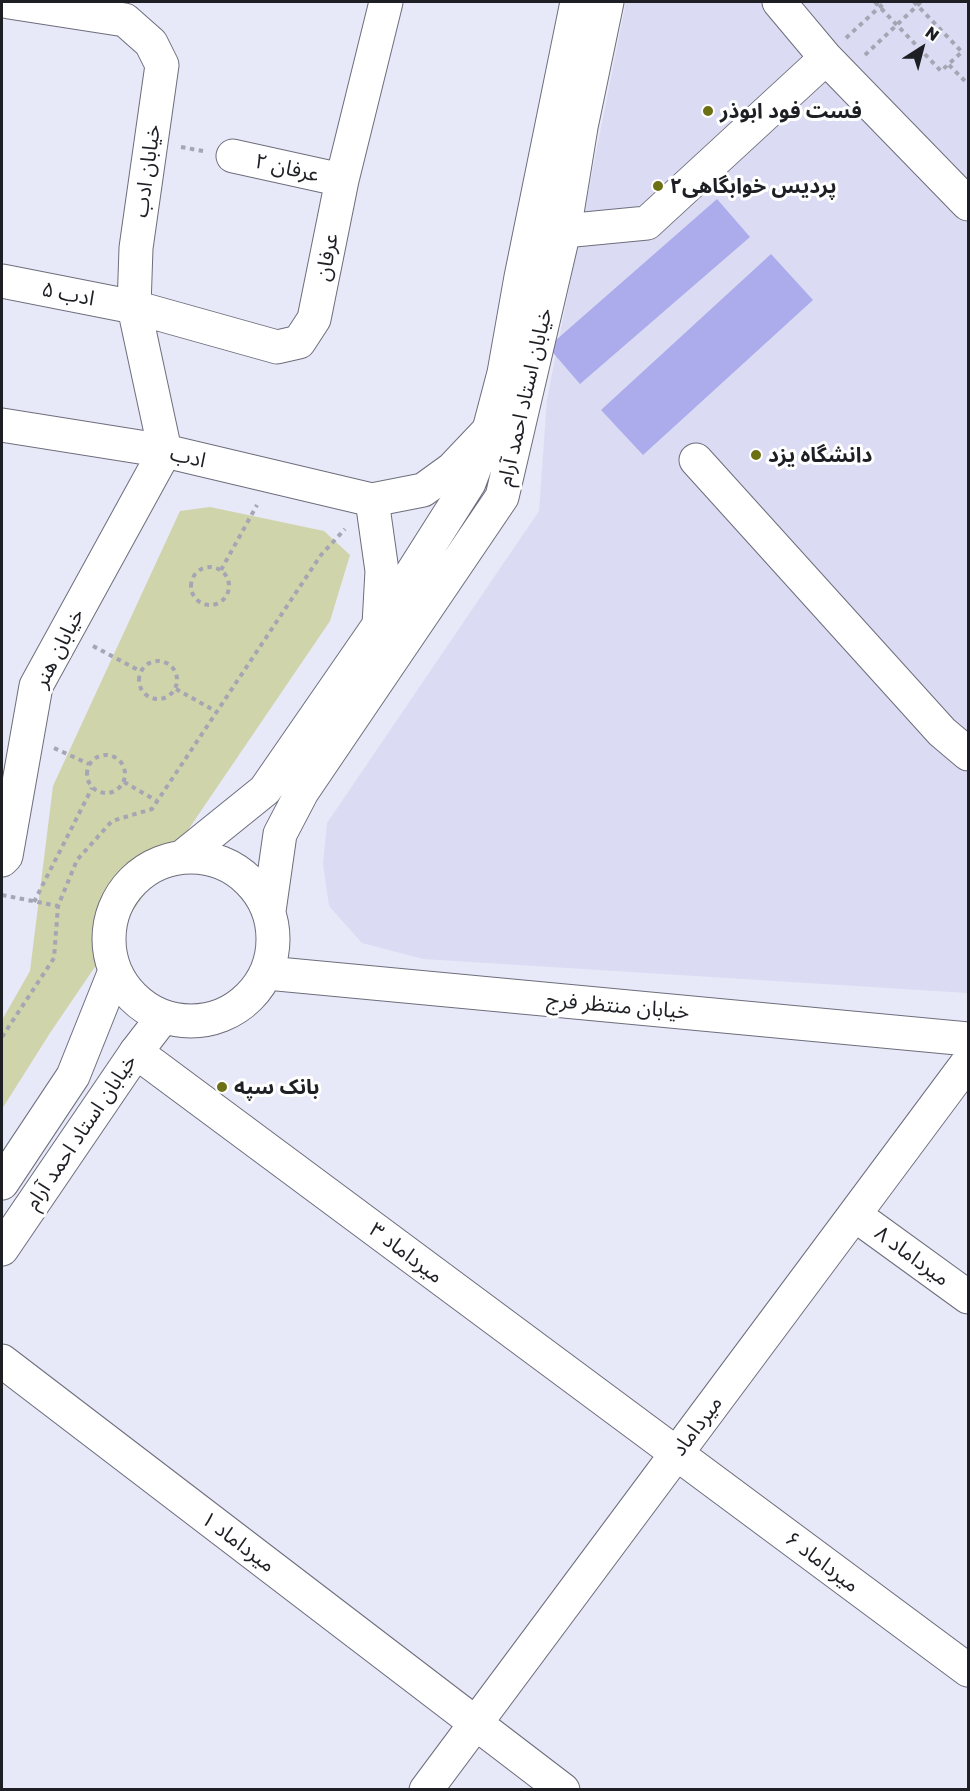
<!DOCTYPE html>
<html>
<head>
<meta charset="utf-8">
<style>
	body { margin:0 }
	#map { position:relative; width:970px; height:1791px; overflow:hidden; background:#e7e8f8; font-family:"Golos Text",sans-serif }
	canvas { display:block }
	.frame { position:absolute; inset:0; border:3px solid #1e1f24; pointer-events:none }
	.north { position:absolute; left:892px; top:18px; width:60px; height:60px; -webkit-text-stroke:4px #fff; paint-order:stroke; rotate:36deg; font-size:16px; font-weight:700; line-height:24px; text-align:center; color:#1e1f24 }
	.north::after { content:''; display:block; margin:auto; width:21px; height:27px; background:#1e1f24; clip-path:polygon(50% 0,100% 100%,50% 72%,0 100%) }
</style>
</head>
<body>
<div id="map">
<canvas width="970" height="1791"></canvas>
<div class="frame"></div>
<div class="north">N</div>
</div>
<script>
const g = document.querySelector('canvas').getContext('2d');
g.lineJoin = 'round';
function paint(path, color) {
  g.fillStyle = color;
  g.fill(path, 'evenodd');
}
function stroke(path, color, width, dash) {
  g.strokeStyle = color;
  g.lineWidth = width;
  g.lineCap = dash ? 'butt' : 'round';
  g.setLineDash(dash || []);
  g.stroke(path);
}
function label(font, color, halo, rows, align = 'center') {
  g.font = font + ' "Golos Text","Noto Sans Arabic",sans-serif';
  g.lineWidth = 6;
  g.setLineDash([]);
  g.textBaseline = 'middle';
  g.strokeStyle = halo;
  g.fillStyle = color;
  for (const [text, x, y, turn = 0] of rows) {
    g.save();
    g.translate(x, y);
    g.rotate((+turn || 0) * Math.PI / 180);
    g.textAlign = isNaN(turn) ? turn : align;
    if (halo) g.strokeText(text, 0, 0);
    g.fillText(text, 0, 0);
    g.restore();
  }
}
paint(new Path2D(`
	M626,2H968V993L423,959L362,943L329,906L323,864L327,823L539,511L547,399Z`), '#dbdcf3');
paint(new Path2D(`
	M210,507L324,531L350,555L330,621L50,1033L2,1109V1020L30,971L53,786L180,511Z`), '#d0d4aa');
paint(new Path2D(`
	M717,199L750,237L580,384L548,347Z
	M771,254L813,300L643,455L601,410Z`), '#acacec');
const minor = new Path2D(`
	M826,58L968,204
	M233,156L342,180
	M564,231L647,223L826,58L779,2
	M2,281L134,307L277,347L299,342L314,319L342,180L386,2
	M2,425L165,451L372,500L423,490L452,469L489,430
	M696,460L942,732L968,754
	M372,500L382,571L379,625
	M2,860L6,856L36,686L165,451L134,307L136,248L162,65L151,43L125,20L9,2
	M267,973L968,1039
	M136,1052L968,1670
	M855,1215L968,1297
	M2,1361L563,1790
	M426,1790L968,1062`);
const major = new Path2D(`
	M182,857L265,790L379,625L469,483L489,430L504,373L521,277L577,2
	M109 939a82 82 0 1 1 164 0a82 82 0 1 1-164 0Z
	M269,911L280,834L302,792L502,497L564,231L581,127L607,2
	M2,1183L73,1076L115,971
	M2,1249L136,1052L163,1017`);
stroke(minor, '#6d6e7c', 35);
stroke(major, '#6d6e7c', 35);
stroke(new Path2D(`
	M875,2L941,71L962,52L914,2
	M846,38L885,2
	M865,55L921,2
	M949,65L968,84
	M181,147L203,151
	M191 586a19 19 0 1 1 38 0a19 19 0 1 1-38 0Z
	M221,570L257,505
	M93,646L140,671
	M139 680a19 19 0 1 1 38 0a19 19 0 1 1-38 0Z
	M176,689L217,712
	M54,748L89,764
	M87 774a19 19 0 1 1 38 0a19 19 0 1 1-38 0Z
	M124,782L157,801
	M2,895L58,906
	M34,902L92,788
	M2,1037L54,958L58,906L77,860L112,821L152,809L321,555L345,529`), '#a5a6b3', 4, [4.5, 4.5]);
stroke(minor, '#fff', 33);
stroke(major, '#fff', 33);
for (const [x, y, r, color] of [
	[708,111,6,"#6c6f13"],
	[658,186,6,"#6c6f13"],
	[756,455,6,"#6c6f13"],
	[222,1087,6,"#6c6f13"]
]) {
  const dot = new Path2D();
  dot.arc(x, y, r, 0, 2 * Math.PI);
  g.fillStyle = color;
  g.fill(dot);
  stroke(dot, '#fff', 2);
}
label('bold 21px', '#1e1f24', '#fff', [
	["فست فود ابوذر",720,111],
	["پردیس خوابگاهی٢",670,186],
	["دانشگاه یزد",768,455],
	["بانک سپه",234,1087]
], 'left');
label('21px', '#1e1f24', '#fff', [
	["عرفان ۲",287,168,13],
	["خیابان ادب",147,171,-82],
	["عرفان",327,257,-79],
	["ادب ۵",68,294,11],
	["خیابان استاد احمد آرام",525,397,-77],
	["ادب",188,457,13],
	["خیابان هنر",59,648,-63],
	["خیابان منتظر فرج",618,1006,5],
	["خیابان استاد احمد آرام",81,1132,-56],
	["میرداماد ۳",406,1253,37],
	["میرداماد ۸",912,1256,36],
	["میرداماد",697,1426,-53],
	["میرداماد ۱",238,1542,37],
	["میرداماد ۶",822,1562,37]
]);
</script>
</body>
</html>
